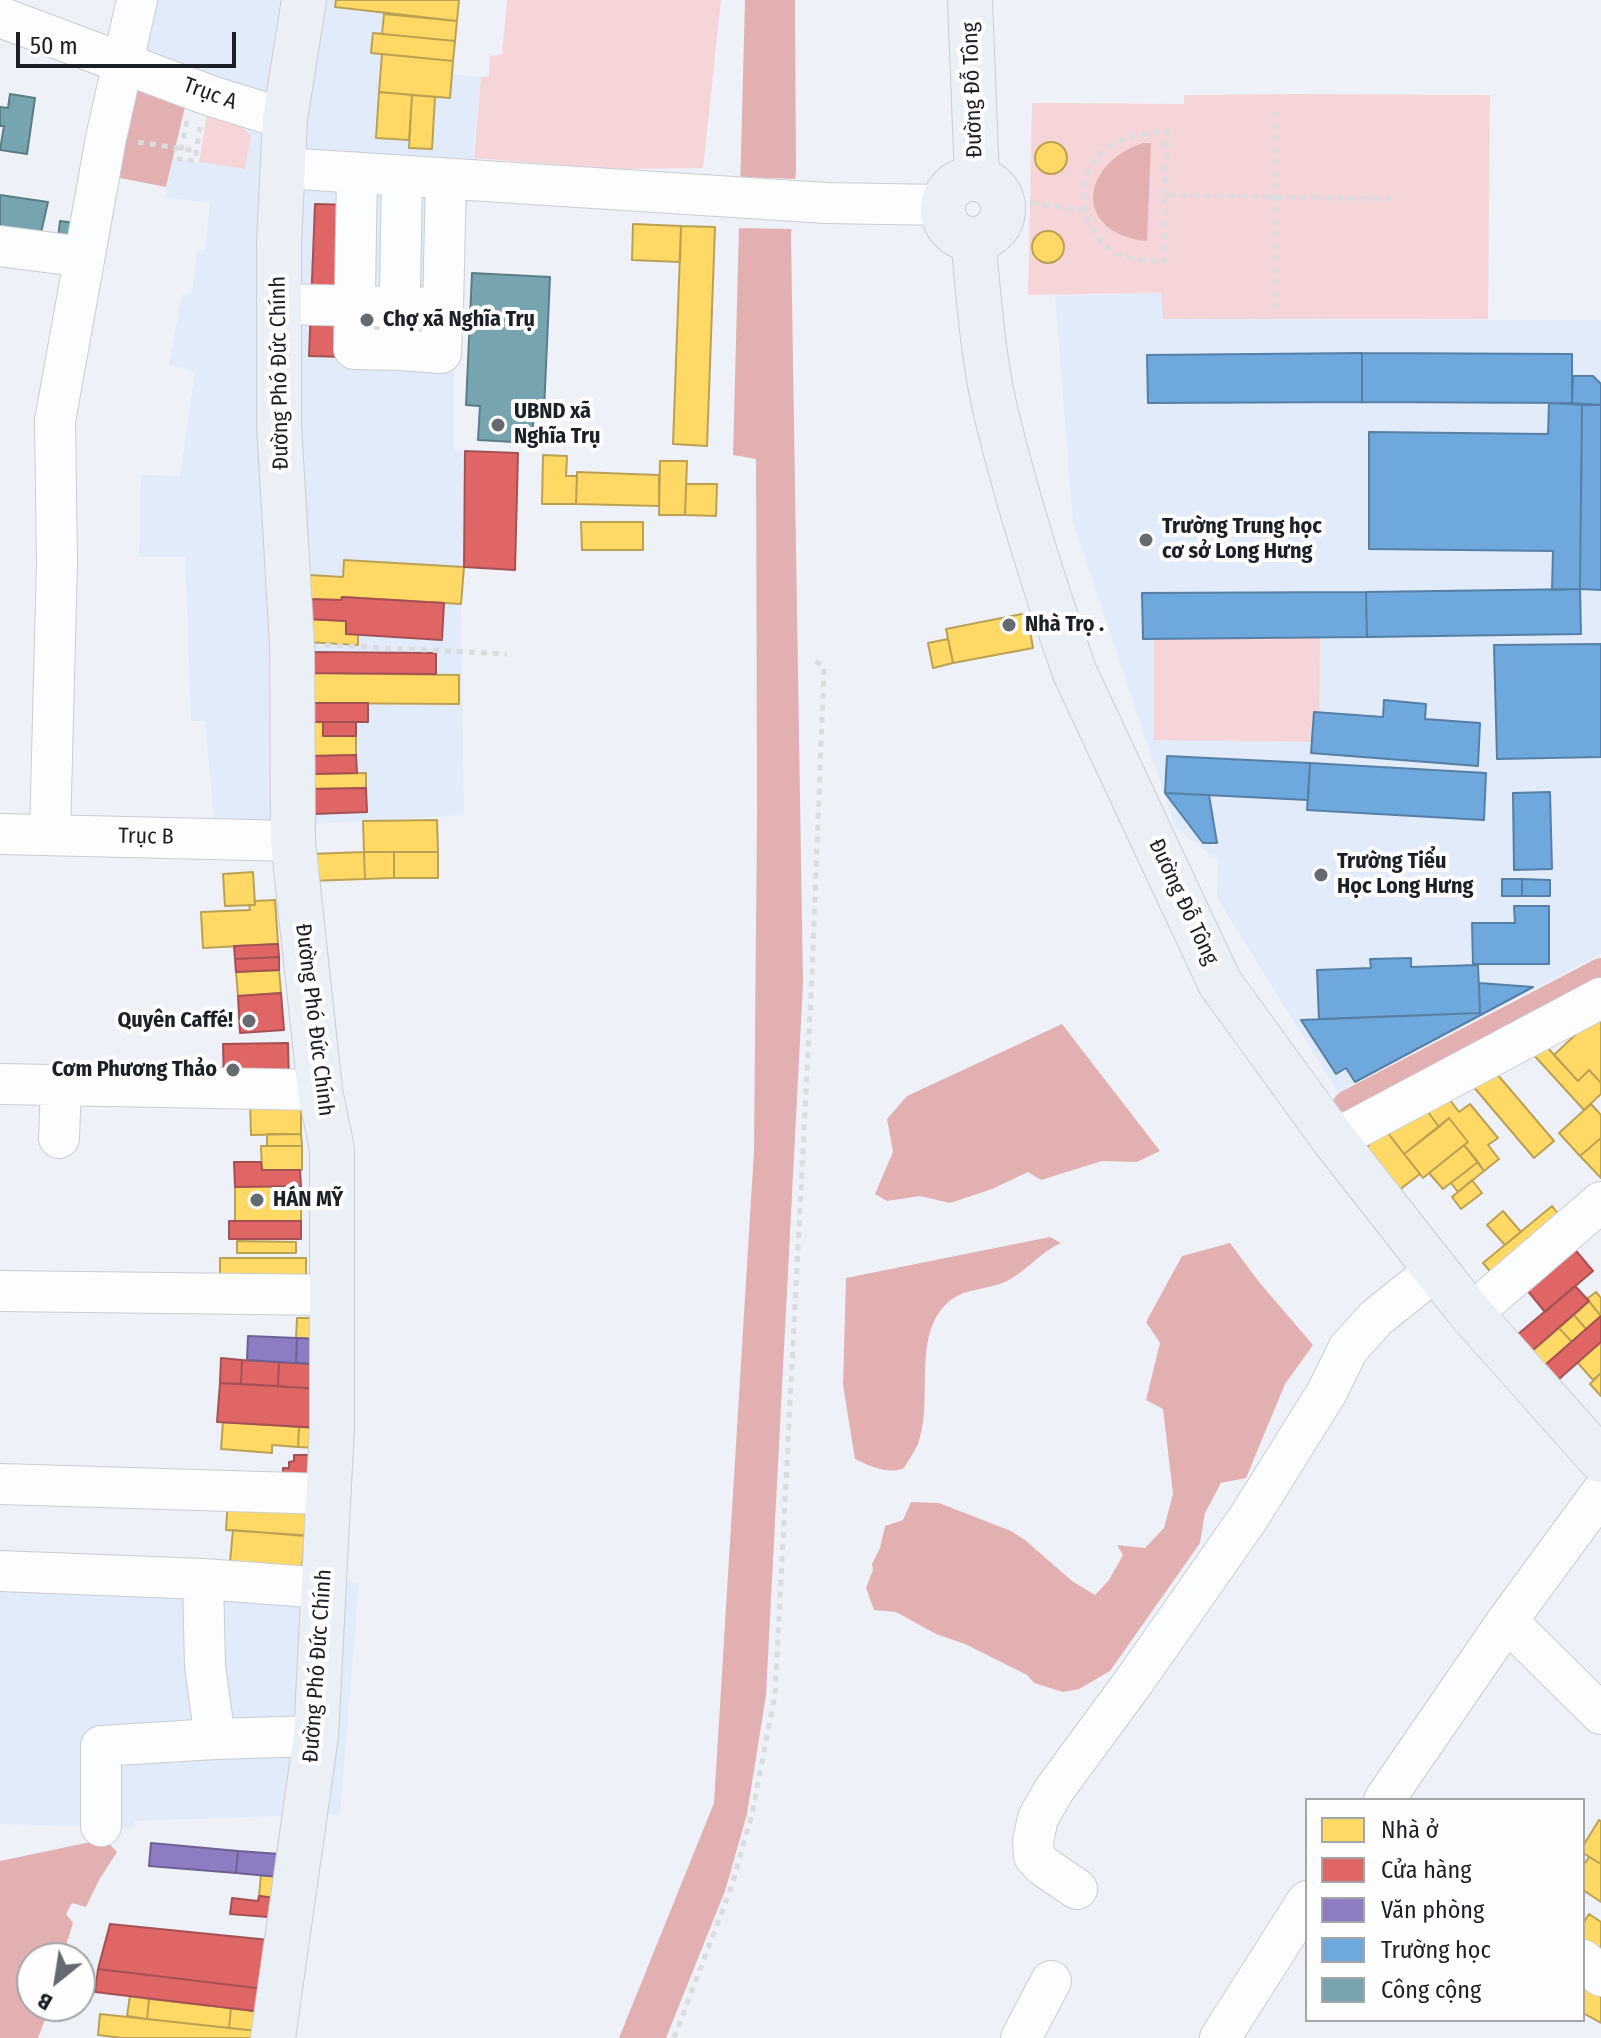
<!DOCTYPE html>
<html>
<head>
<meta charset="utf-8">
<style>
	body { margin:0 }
	#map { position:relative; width:1601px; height:2038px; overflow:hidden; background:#eef2f8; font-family:"Fira Sans Condensed",sans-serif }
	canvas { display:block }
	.legend { position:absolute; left:1305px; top:1798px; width:280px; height:224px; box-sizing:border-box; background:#fefefe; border:2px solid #a3a5a8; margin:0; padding:10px 14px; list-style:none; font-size:24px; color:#1b1f26 }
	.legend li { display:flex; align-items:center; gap:16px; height:40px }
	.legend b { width:40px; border:2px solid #a3a5a8 }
	.north { position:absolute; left:16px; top:1942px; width:80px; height:80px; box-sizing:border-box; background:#fefefe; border:2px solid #a3a5a8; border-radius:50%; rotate:210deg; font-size:22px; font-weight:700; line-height:32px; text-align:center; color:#1b1f26 }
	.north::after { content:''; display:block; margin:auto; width:28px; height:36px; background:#656970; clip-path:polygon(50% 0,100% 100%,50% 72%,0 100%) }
	.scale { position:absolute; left:16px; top:32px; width:220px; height:36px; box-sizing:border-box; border:4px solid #1b1f26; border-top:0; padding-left:10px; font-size:24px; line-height:28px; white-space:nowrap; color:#1b1f26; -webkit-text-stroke:6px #fefefe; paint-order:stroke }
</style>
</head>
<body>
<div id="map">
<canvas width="1601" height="2038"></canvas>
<ul class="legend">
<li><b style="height:22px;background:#ffd966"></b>Nhà ở</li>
<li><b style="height:22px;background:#e06666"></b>Cửa hàng</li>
<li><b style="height:22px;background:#8e7cc3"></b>Văn phòng</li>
<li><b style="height:22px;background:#6fa8dc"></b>Trường học</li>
<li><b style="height:22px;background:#76a5af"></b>Công cộng</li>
</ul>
<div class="north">B</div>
<div class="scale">50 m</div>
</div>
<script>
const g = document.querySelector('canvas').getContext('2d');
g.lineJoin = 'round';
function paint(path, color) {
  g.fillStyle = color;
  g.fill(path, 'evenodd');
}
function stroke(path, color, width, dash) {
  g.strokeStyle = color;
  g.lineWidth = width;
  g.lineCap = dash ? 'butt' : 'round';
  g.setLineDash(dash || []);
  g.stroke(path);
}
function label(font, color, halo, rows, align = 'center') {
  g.font = font + ' "Fira Sans Condensed",sans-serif';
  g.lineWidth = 8;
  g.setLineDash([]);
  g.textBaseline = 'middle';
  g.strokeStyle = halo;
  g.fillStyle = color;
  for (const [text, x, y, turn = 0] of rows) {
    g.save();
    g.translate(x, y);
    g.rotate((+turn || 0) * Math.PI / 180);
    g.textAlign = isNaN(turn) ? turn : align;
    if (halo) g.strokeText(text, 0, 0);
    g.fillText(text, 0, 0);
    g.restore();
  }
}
paint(new Path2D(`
	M158,0H396L390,68L481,77L467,212L449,210L454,361V451H465L461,604L464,815L215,830L205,721H191L185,557H139L141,475L180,476L195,372L169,364L182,295L192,293L197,250H205L210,203L165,197L173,158L245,169L247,130L135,90Z
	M1162,293L1164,319L1601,320V954L1355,1082L1339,1094L1217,898L1218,861L1175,827L1073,522L1055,296Z
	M0,1555L334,1578L359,1584L340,1814L134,1821V1828L0,1824Z`), '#e2ebfa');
paint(new Path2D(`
	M507,0H721L703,168L615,169L474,158L481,77L489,76L490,56L502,54Z
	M1295,94L1490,95L1488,319H1163L1161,293L1028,295L1032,103L1184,104V95Z
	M207,114L241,126L251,136L245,169L199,162Z
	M1320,637L1319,742L1154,740V639Z`), '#f5d5d7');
paint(new Path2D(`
	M745,0H795L796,169L791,236L803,983L766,1695L747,1814L725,1891L666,2038H619L714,1803L754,1151L757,813L756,459L733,455Z
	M135,90L185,107L166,187L105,175Z
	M1143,143H1151L1147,241C1074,234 1078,165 1143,143Z
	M1062,1024L1160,1151L1137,1162L1102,1161L1041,1180L1028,1172L992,1189L950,1203L920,1196L887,1201L875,1194L893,1152L887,1119L907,1096Z
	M1050,1237L1061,1243C1040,1252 1026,1272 1005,1282C989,1289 966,1289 952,1299C910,1331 934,1397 919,1441C916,1450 909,1459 904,1468C888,1475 870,1466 855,1459L843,1385L846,1278Z
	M1230,1243L1259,1282L1313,1345L1285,1384L1246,1478L1221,1483L1205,1513L1200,1543L1110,1671L1079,1689L1063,1692L1034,1683L1027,1675L965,1644L936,1634L896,1612L874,1610L866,1588L873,1570L872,1564L880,1548L885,1526L903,1520L911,1502L939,1503L1011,1531L1025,1540L1072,1581L1095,1595L1109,1580L1123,1555L1117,1545L1145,1548L1164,1528L1173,1494L1163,1409L1146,1400L1160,1343L1146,1322L1182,1256Z
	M105,1839L117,1852L99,1880L86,1907L72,1903L66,1914L73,1923L62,1958H32V2006H50L38,2038H0V1861Z`), '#e3b0b1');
paint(new Path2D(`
	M736,177L800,179L796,229L734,228Z`), '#eef2f8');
const homes = new Path2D(`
	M336,0H459L457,21L335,7Z
	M384,14L457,21L455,41L382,34Z
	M373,33L455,41L453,61L371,53Z
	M382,54L453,61L450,98L379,92Z
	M379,92L412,95L409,140L376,138Z
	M412,95L435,97L432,149L409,148Z
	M1035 158a16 16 0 1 1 32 0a16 16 0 1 1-32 0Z
	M633,224L681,226L680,262L632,260Z
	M681,226L715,227L707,446L673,444Z
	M1032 247a16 16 0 1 1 32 0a16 16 0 1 1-32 0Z
	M543,455L567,456L566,476H577L576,504H542Z
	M660,461H687L685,515H659Z
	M577,472L659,475V506L576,504Z
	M686,484H717L716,516L685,515Z
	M581,522H643V550H582Z
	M344,560L464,567L461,604L342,597L341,600L308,599L309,575L343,577Z
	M1027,613L1033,648L953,663L946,629Z
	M307,619L346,621V634H358V645L306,642Z
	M948,639L953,663L933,668L928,643Z
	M303,673L459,675V704L303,703Z
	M311,722H323V736H356V755L312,756Z
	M366,773V788L313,789L312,774Z
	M437,820L438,852H364L363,821Z
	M364,852H394V878L365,879Z
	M364,852L365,879L310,881L309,854Z
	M394,852H438V878H394Z
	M253,872L255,905L225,906L223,874Z
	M275,900L278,944L203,948L201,912L250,910L249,905H255V901Z
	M279,970L281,993L238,996L236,972Z
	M1595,1016L1601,1023V1083L1589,1070L1578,1081L1554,1055Z
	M1547,1047L1578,1081L1589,1070L1601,1083V1094L1584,1110L1531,1052Z
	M1497,1074L1554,1141L1534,1158L1472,1085Z
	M1447,1096L1459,1112L1470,1104L1498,1138L1488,1145L1499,1159L1484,1171L1464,1145L1468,1142L1449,1118L1439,1127L1425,1108Z
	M250,1101H301V1134L251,1135Z
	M1591,1104L1601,1115V1138L1580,1156L1559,1133Z
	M1425,1108L1439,1127L1404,1154L1384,1128Z
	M1449,1118L1468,1142L1423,1178L1404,1154Z
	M1384,1128L1420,1174L1398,1191L1367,1149L1372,1137Z
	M267,1134H301L302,1146H267Z
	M1601,1138V1178L1580,1156Z
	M1464,1145L1478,1162L1443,1189L1429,1173Z
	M261,1146H302V1170H262Z
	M1478,1162L1484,1171L1458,1192L1451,1183Z
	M1472,1180L1482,1193L1461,1209L1452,1197Z
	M301,1186V1221H235V1187Z
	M1552,1206L1567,1225L1499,1282L1483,1263Z
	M1503,1211L1521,1232L1505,1245L1487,1225Z
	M237,1241L296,1242V1253H237Z
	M220,1258H306V1291H220Z
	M1596,1292L1601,1298V1316L1587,1299Z
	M1589,1301L1601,1316L1586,1329L1574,1315Z
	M1574,1315L1586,1329L1572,1342L1559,1328Z
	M297,1318H316V1339L296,1338Z
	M1559,1328L1572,1342L1545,1365L1532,1351Z
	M1601,1342V1373L1593,1380L1577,1362Z
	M1601,1373V1396L1590,1384Z
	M223,1422L299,1427L298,1447L272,1445V1453L221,1449Z
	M299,1427L320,1428L319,1448L298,1447Z
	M228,1499L317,1506L315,1536L226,1530Z
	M233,1530L305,1536L302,1567L230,1562Z
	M1599,1820L1601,1821V1864L1583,1853V1846Z
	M1589,1857L1601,1864V1902L1583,1890V1866Z
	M261,1875L285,1878L283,1899L259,1896Z
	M1589,1914L1601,1922V1953L1583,1950V1924Z
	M1583,1973L1601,1985V2023L1583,2013Z
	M130,1996L149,1999L147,2019L127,2016Z
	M149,1999L231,2008L229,2028L147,2019Z
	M231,2008L260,2012L258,2031L229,2028Z
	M100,2014L258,2031L257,2038H122L98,2035Z`);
paint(homes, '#ffd966');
stroke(homes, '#bba153', 2);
const shops = new Path2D(`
	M315,204L354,205L347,357L309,356Z
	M465,451L518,453L515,570L464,567Z
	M342,597L444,603L442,640L346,634V621L307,619L308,599L341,600Z
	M302,652L436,653V674L303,673Z
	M303,703H368V722H303Z
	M323,722H356V736H323Z
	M356,755L357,773L312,774V756Z
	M366,788L367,812L313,814L312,789Z
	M278,944L279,957L235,959L234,946Z
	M279,957V970L236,972L235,959Z
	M281,993L284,1030L240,1033L238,996Z
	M288,1043L289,1083L224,1084L223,1044Z
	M234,1162H261L262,1170H300L301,1186L235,1187Z
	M229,1221H301V1239H229Z
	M1566,1239L1593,1271L1545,1312L1518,1279Z
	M1575,1286L1589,1301L1532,1351L1517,1335Z
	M1601,1316V1342L1558,1380L1545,1365Z
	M221,1358L242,1360L241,1384L220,1383Z
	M242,1360L279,1362L278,1386L241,1384Z
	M279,1362L317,1364L316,1389L278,1386Z
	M220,1383L324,1389L322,1428L217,1422Z
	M294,1455H313L312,1486H283V1468H289V1462L294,1461Z
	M259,1896L283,1899L281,1918L230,1914L232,1898L258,1901Z
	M110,1924L279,1941L273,1990L98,1969Z
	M98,1969L273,1990L271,2013L95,1992Z`);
paint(shops, '#e06666');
stroke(shops, '#a55153', 2);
const offices = new Path2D(`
	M248,1336L297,1338L296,1363L247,1360Z
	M297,1338L318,1339L317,1364L296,1363Z
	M151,1843L238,1851L236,1873L149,1866Z
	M238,1851L280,1854L279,1877L236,1873Z`);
paint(offices, '#8e7cc3');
stroke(offices, '#6c6094', 2);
const schools = new Path2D(`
	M1362,353L1572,354V403L1362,402Z
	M1362,353V402L1148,403L1147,355Z
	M1573,376H1593L1601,384V405L1572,403Z
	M1549,403L1582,405L1580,589L1552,590L1553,551L1369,549V432L1548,434Z
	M1582,405H1601V590L1580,589Z
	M1580,589L1581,634L1367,637L1366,592Z
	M1366,592L1367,637L1143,639L1142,593Z
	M1601,644V757L1497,759L1494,645Z
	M1384,700L1426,704L1425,719L1480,723L1478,766L1311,753L1314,712L1383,717Z
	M1167,756L1310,763L1308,800L1165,793Z
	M1310,763L1486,773L1484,820L1307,810Z
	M1550,792L1552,869L1514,870L1513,793Z
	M1165,793L1209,795L1217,843H1203Z
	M1502,879H1522V896H1502Z
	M1522,879L1550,880V896H1522Z
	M1514,906H1549V964H1473L1472,923H1515Z
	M1411,958V967L1478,965L1480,1013L1319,1019L1317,970L1371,968L1370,959Z
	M1479,983L1533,987L1355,1082L1346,1068L1336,1074L1301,1020L1480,1013Z`);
paint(schools, '#6fa8dc');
stroke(schools, '#567fa5', 2);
const public = new Path2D(`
	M10,94L35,98L27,154L0,150L4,126H0V107L8,108Z
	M0,195L48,202L38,246L0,240Z
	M60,221L76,223L73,240L58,238Z
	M472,273L550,277L544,410H534L532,443L478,440L480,406L466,405Z`);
paint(public, '#76a5af');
stroke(public, '#5b7d86', 2);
stroke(new Path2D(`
	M1348,1105L1601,973`), '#e3b0b1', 30);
const minor = new Path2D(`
	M0,17L208,95L285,119
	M284,168L826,203L943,205
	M357,173L354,349L399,350L402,176
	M0,246L84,257
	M279,304L443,308L446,179
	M399,350L441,353L443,308
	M0,834L293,841
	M50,834L57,562L55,421L106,138L137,0
	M0,1084L320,1090
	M59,1138L61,1085
	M1334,1140L1601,998
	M0,1291L332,1295
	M1471,1314L1601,1202
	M0,1484L328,1494
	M0,1571L203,1579L324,1588
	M203,1579L205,1666L215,1739L316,1736
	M1507,1621L1601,1714
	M1384,1800L1507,1621L1601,1493
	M101,1826V1746L215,1739
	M1077,1889L1043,1866L1034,1856L1033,1841L1038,1818L1054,1790L1135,1680L1249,1517L1327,1392L1348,1349L1376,1318L1436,1270
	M1583,1960L1601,1976
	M1021,2038L1051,1981
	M1220,2038L1307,1901`);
const major = new Path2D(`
	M970,0L977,179
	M943 209a30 30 0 1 1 60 0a30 30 0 1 1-60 0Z
	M973,239C979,299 983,363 998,421C1019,506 1046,591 1075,673L1220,983L1334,1140L1436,1270L1471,1314L1601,1460
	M273,2038L316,1736L332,1427V1149L320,1090L293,841L292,644L279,425V243L285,119L304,0`);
stroke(minor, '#c9cdd3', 42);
stroke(major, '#cbcdd1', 46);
stroke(new Path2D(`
	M187,121L179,159L195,161L200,127
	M138,142L196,151
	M1007,199L1084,211C1100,254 1121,260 1164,262L1165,195L1395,199
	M1084,211C1078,154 1115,134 1167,131L1165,195
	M1274,309V112
	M325,645L507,654
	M674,2038L731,1888L752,1814L775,1695L812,975L824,667L811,658`), '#dadcde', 5, [6, 6]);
stroke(minor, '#fcfdfe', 40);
stroke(major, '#ebeff6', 44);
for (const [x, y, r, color] of [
	[367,320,8,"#656970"],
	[498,425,8,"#656970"],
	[1146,540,8,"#656970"],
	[1009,625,8,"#656970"],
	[1321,875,8,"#656970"],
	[249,1021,8,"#656970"],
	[233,1070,8,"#656970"],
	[257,1200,8,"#656970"]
]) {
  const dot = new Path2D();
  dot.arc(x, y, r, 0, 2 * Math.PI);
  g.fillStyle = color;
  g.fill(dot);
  stroke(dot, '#fefefe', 3);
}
label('22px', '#1b1f26', '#fefefe', [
	["Đường Đỗ Tông",973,90,-92],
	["Trục A",210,94,20],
	["Đường Phó Đức Chính",280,373,-91],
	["Trục B",146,837,1],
	["Đường Đỗ Tông",1183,902,65],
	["Đường Phó Đức Chính",314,1020,83],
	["Đường Phó Đức Chính",318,1666,-86]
]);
label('bold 22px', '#1b1f26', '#fefefe', [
	["Chợ xã Nghĩa Trụ",383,320],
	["UBND xã",514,412],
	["Nghĩa Trụ",514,437],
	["Trường Trung học",1162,527],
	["cơ sở Long Hưng",1162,552],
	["Nhà Trọ .",1025,625],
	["Trường Tiểu",1337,862],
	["Học Long Hưng",1337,887],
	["Quyên Caffé!",233,1021,"right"],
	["Cơm Phương Thảo",217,1070,"right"],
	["HÁN MỸ",273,1200]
], 'left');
</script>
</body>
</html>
